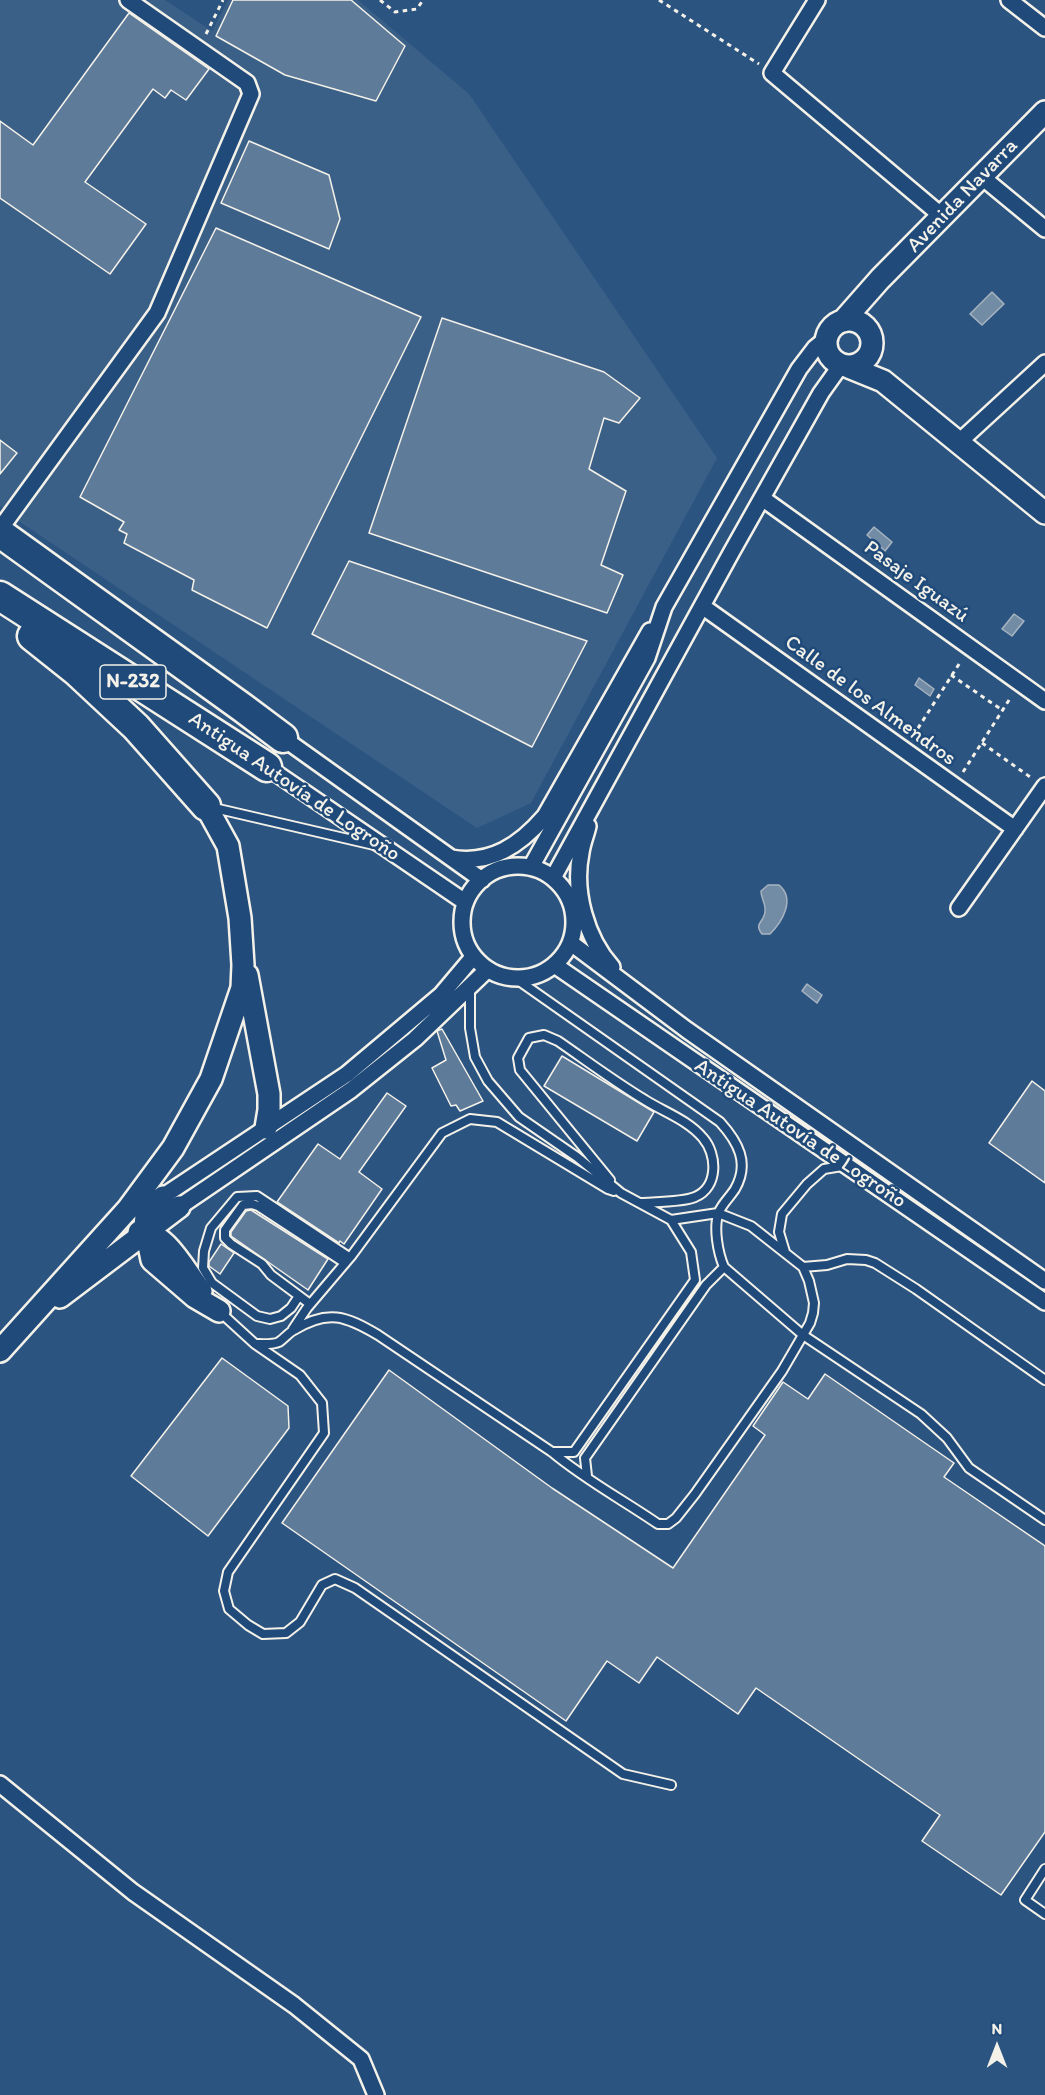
<!DOCTYPE html>
<html>
<head>
<meta charset="utf-8">
<style>
	body { margin:0 }
	#map { position:relative; width:1045px; height:2095px; overflow:hidden; background:#2c5481; font-family:Itim,sans-serif }
	canvas { display:block }
	.north { position:absolute; left:967px; top:2017px; width:60px; height:60px; -webkit-text-stroke:4px #1f4a7a; paint-order:stroke; rotate:0deg; font-size:16px; font-weight:700; line-height:24px; text-align:center; color:#f4f1e8 }
	.north::after { content:''; display:block; margin:auto; width:21px; height:27px; background:#f4f1e8; clip-path:polygon(50% 0,100% 100%,50% 72%,0 100%) }
</style>
</head>
<body>
<div id="map">
<canvas width="1045" height="2095"></canvas>
<div class="north">N</div>
</div>
<script>
const g = document.querySelector('canvas').getContext('2d');
g.lineJoin = 'round';
function paint(path, color) {
  g.fillStyle = color;
  g.fill(path, 'evenodd');
}
function stroke(path, color, width, dash) {
  g.strokeStyle = color;
  g.lineWidth = width;
  g.lineCap = dash ? 'butt' : 'round';
  g.setLineDash(dash || []);
  g.stroke(path);
}
function label(font, color, halo, rows, align = 'center') {
  g.font = font + ' Itim,sans-serif';
  g.lineWidth = 5;
  g.setLineDash([]);
  g.textBaseline = 'middle';
  g.strokeStyle = halo;
  g.fillStyle = color;
  for (const [text, x, y, turn = 0] of rows) {
    g.save();
    g.translate(x, y);
    g.rotate((+turn || 0) * Math.PI / 180);
    g.textAlign = isNaN(turn) ? turn : align;
    if (halo) g.strokeText(text, 0, 0);
    g.fillText(text, 0, 0);
    g.restore();
  }
}
paint(new Path2D(`
	M0,0H165L212,31L228,0H358L469,94L717,458L531,803L477,828L20,522L0,506Z`), '#3b6088');
const water = new Path2D(`
	M992,292L1004,304L982,325L970,314Z
	M874,527L892,542L885,551L867,535Z
	M1014,614L1024,621L1012,636L1002,629Z
	M919,678L934,689L930,696L915,685Z
	M768,885H779C796,899 782,922 770,934H762C753,923 765,922 765,911C766,904 761,898 761,891Z
	M807,984L822,995L817,1003L802,991Z`);
paint(water, '#738ca6');
stroke(water, '#a7b4c0', 1.5);
const building = new Path2D(`
	M233,0H351L405,46L376,101L285,75L216,36Z
	M129,13L209,69L186,100L171,90L165,98L153,89L85,182L146,224L110,274L0,198V121L33,145Z
	M249,141L329,175L340,219L329,249L221,203Z
	M216,228L421,317L267,628L192,590L194,580L124,543L127,534L119,530L124,522L80,497Z
	M442,318L604,372L640,398L619,423L604,418L589,469L626,491L601,565L623,575L607,613L369,533Z
	M0,440L17,453L0,474Z
	M349,561L587,641L532,747L312,634Z
	M442,1029L483,1101L460,1111L456,1105L451,1106L432,1068L446,1060L437,1031Z
	M562,1056L654,1112L637,1141L544,1086Z
	M1032,1081L1045,1091V1183L989,1143Z
	M387,1093L406,1106L359,1172L382,1189L344,1244L340,1241L339,1243L277,1202L318,1144L340,1159Z
	M251,1210L328,1259L308,1290L231,1236V1232L246,1211Z
	M221,1244L234,1253L220,1274L209,1266V1262Z
	M222,1358L288,1406L289,1428L208,1536L131,1476Z
	M389,1370L552,1488L673,1568L765,1435L753,1426L783,1382L808,1399L825,1374L954,1463L944,1477L1045,1546V1832L1001,1895L922,1841L940,1815L756,1688L738,1714L657,1657L639,1683L607,1661L566,1721L282,1523Z`);
paint(building, '#5e7b9a');
stroke(building, '#f4f1e8', 1.5);
const lane = new Path2D(`
	M210,807L374,845
	M515,978L720,1122C738,1142 750,1163 735,1189C730,1197 722,1204 719,1212C713,1227 718,1253 724,1267L803,1335L921,1414L947,1438L969,1468L1045,1520
	M610,1180L520,1070L518,1058L529,1038L544,1035L558,1041C587,1061 615,1082 645,1100C664,1112 688,1120 703,1138C717,1154 719,1187 695,1197C684,1202 655,1202 641,1203
	M785,1252L779,1232L782,1214L807,1184L824,1169L842,1166
	M803,1267L827,1265L847,1259L866,1260L875,1263L916,1289L1045,1380
	M299,1296L291,1308L281,1316L270,1319L257,1316L212,1283L203,1268L204,1251L211,1228L237,1197L257,1196L349,1257
	M310,1304L271,1275L262,1264L231,1244L225,1238V1230L243,1205L252,1204L258,1206L345,1263
	M220,1312L255,1344C262,1344 273,1345 279,1342C284,1339 288,1333 294,1330C328,1309 346,1316 378,1335L552,1452C584,1479 623,1500 658,1524H668L676,1518L695,1494L782,1371L810,1323L813,1313L814,1303L809,1281L803,1267L751,1226L718,1213L671,1220L621,1193L577,1157L519,1117L488,1081L475,1057L470,1028V987
	M293,1329L307,1308L352,1255L442,1133L470,1119L497,1122L608,1189L614,1191
	M255,1344L300,1375L322,1403L324,1433L228,1572L224,1591L229,1609L248,1625L263,1634L286,1633L300,1622L322,1585L335,1579L355,1588L623,1774L671,1785
	M552,1452H574L695,1280L691,1252L671,1220
	M587,1476L585,1458L706,1285L724,1267
	M1045,1869L1025,1900L1045,1914`);
const street = new Path2D(`
	M817,0L772,73L943,217
	M1009,0L1045,28
	M982,177L1045,229
	M958,443L1045,363
	M762,498L1045,701
	M0,529L157,313L251,94L247,83L128,0
	M702,606L1015,829
	M283,738L482,880
	M267,767L465,902
	M588,826C586,835 582,844 581,853C573,891 586,938 612,967
	M451,858C491,865 520,845 545,816L650,631
	M462 922a56 56 0 1 1 112 0a56 56 0 1 1-112 0Z
	M531,867L647,658L664,607L799,369L815,348L826,339
	M553,878L731,553L821,393L841,365
	M959,908L1045,786
	M571,943L687,1030L1045,1281
	M556,966L1045,1302
	M156,1201L347,1074L441,995L473,957
	M179,1207L351,1090L415,1039L487,970
	M0,1784L133,1892L294,2005L361,2059L376,2095`);
const secondary = new Path2D(`
	M826 343a23 23 0 1 1 46 0a23 23 0 1 1-46 0Z
	M843,321L880,279L1045,112
	M846,366L883,381L1045,513
	M247,975L269,1094V1110L266,1128
	M163,1197L146,1216L145,1226L152,1260L195,1297L219,1311
	M139,1232C165,1230 186,1273 201,1291
	M60,1297L179,1207
	M0,1351L128,1209L173,1148L211,1079L242,988L243,965L240,918L228,846L206,806`);
const highway = new Path2D(`
	M0,533L243,708L283,738
	M0,596L267,767
	M32,636L76,671L136,727L206,806`);
stroke(lane, '#f4f1e8', 12);
stroke(street, '#f4f1e8', 20);
stroke(secondary, '#f4f1e8', 26);
stroke(highway, '#f4f1e8', 33);
stroke(new Path2D(`
	M380,0L395,12L417,9L423,0
	M659,0L759,64
	M206,34L223,0
	M951,675L1002,710
	M913,736L961,661
	M982,743L1033,779
	M963,772L1011,697`), '#f4f1e8', 3, [4.5, 4.5]);
stroke(lane, '#1f4a7a', 8);
stroke(street, '#1f4a7a', 15);
stroke(secondary, '#1f4a7a', 21);
stroke(highway, '#1f4a7a', 28);
for (const [x, y, w] of [
	[133,682,66]
]) {
  const box = new Path2D();
  box.roundRect(x - w / 2, y - 17, w, 34, 4.5);
  g.fillStyle = '#1f4a7a';
  g.fill(box);
  stroke(box, '#f4f1e8', 1.5);
}
label('bold 20px', '#f4f1e8', null, [
	["N-232",133,682]
]);
label('21px', '#f4f1e8', '#1f4a7a', [
	["Avenida Navarra",963,196,-46],
	["Pasaje Iguazú",916,582,36],
	["Calle de los Almendros",870,701,36],
	["Antigua Autovía de Logroño",294,787,34],
	["Antigua Autovía de Logroño",800,1134,34]
]);
</script>
</body>
</html>
